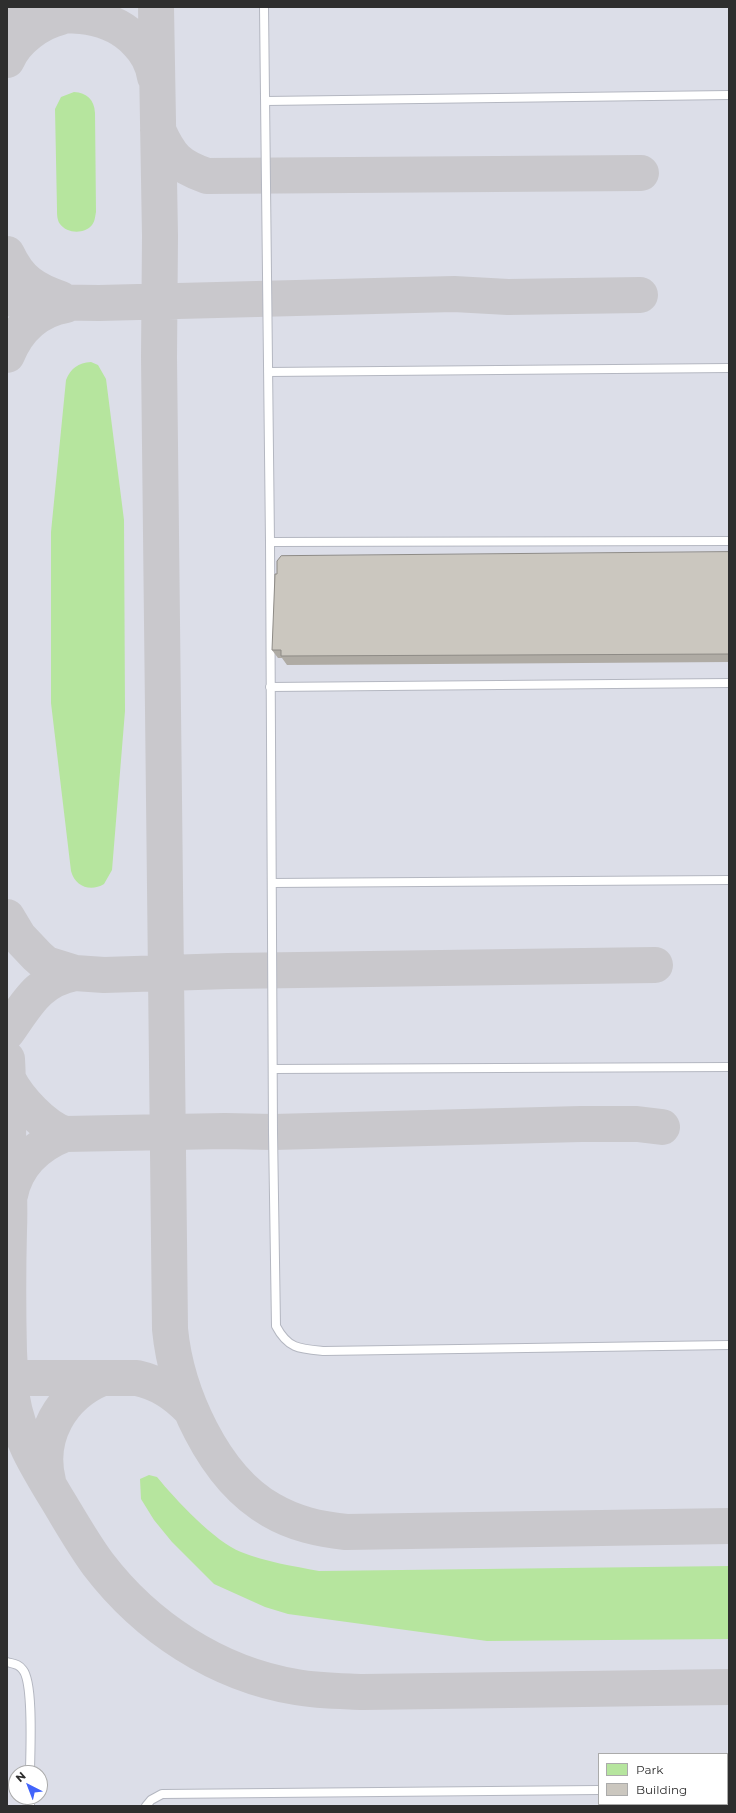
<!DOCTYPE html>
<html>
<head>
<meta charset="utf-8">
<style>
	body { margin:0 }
	#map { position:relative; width:736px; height:1813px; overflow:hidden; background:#efe9e1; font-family:Montserrat,sans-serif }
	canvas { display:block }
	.frame { position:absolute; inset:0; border:8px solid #2e2e2e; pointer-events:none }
	.legend { position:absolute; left:598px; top:1753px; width:130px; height:52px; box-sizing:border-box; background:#fff; border:1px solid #ababab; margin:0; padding:5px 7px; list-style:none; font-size:12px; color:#2e2e2e }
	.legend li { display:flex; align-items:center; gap:8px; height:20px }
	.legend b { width:20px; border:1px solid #ababab }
	.north { position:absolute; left:8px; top:1765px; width:40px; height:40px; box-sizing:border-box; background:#fff; border:1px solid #ababab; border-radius:50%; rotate:318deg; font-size:11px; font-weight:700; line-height:16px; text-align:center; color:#2e2e2e }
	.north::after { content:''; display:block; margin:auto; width:14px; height:18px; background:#4264fb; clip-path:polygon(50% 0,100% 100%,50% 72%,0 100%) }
</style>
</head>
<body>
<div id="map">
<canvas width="736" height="1813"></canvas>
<div class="frame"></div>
<ul class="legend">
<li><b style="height:11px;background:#b6e59e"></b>Park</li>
<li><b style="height:11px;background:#cbc7bf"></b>Building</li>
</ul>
<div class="north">N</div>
</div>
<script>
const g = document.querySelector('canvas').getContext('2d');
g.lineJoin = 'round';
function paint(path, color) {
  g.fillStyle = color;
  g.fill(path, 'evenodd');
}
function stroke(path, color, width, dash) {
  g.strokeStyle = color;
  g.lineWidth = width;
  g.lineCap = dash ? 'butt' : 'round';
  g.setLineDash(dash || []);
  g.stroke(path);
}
paint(new Path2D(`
	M7,7H729V1806H7ZM599,1754H727V1804H599ZM16,1773H40V1797H16Z`), '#dcdee8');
paint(new Path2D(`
	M74,92C87,93 94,99 95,113L96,212C95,217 95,221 92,225C85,234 67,234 60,224C57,220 57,214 57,209L55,109L61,97Z
	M91,362L98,365L106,379L124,520L125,711L112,870L104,884C91,892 75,887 71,871L51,703V532L66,380C71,368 78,363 91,362Z
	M149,1475L157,1477C175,1499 215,1542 241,1552C266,1562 293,1566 319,1571L729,1566V1639L487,1641L288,1614L265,1607L214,1584L172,1542L154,1520L141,1499L140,1479Z`), '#b6e59e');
stroke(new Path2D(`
	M156,7L160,236L159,357L170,1329C176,1392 213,1477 271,1510C295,1524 319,1529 346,1532L729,1526
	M7,16C52,16 104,6 137,42C147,52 153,64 155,77
	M7,60C16,39 40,22 61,17
	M158,130C170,157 178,166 207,176L641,173
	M7,254C19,280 34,290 61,299
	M7,296L13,299L28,302L99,303L454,294L508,297L640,295
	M7,355C18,328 37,310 66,305
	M7,917L19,937L37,956L46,964L75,973L104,975L228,971L655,965
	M7,1032C27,1004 38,980 75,973
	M7,1059C9,1094 8,1129 8,1163C9,1186 10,1208 9,1230C8,1271 8,1311 9,1352C10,1367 10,1383 12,1398C18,1437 40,1471 60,1504C72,1524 84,1545 98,1564C146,1627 217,1674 296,1687C318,1691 340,1691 363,1692L729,1687
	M8,1079C18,1099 44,1127 65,1134L225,1131L273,1132L581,1124H637L662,1127
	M10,1195C16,1165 37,1145 65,1134
	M7,1378H137C159,1383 175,1393 191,1410
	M48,1481C37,1437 61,1395 102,1378`), '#c9c8cc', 36);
const service = new Path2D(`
	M264,7L270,542L273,1132L276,1326C288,1349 300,1349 324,1351L729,1345
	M266,101L729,95
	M268,372L729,368
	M270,542L729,541
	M270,687L729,683
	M272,883L729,880
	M273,1069L729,1067
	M7,1662C14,1664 19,1664 23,1670C34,1684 30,1753 30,1773
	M727,1789H729
	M30,1797V1806
	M146,1806L151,1800L162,1794L599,1790`);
stroke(service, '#b4b7c1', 10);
stroke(service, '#fff', 8);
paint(new Path2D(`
	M729,552V662L287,665L282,658H278L272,650Z`), '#afaba4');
const building = new Path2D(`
	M729,552V654L281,656V650H272L275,574H277V561L281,556Z`);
paint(building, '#cbc7bf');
stroke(building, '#8e8b86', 1);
</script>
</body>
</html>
